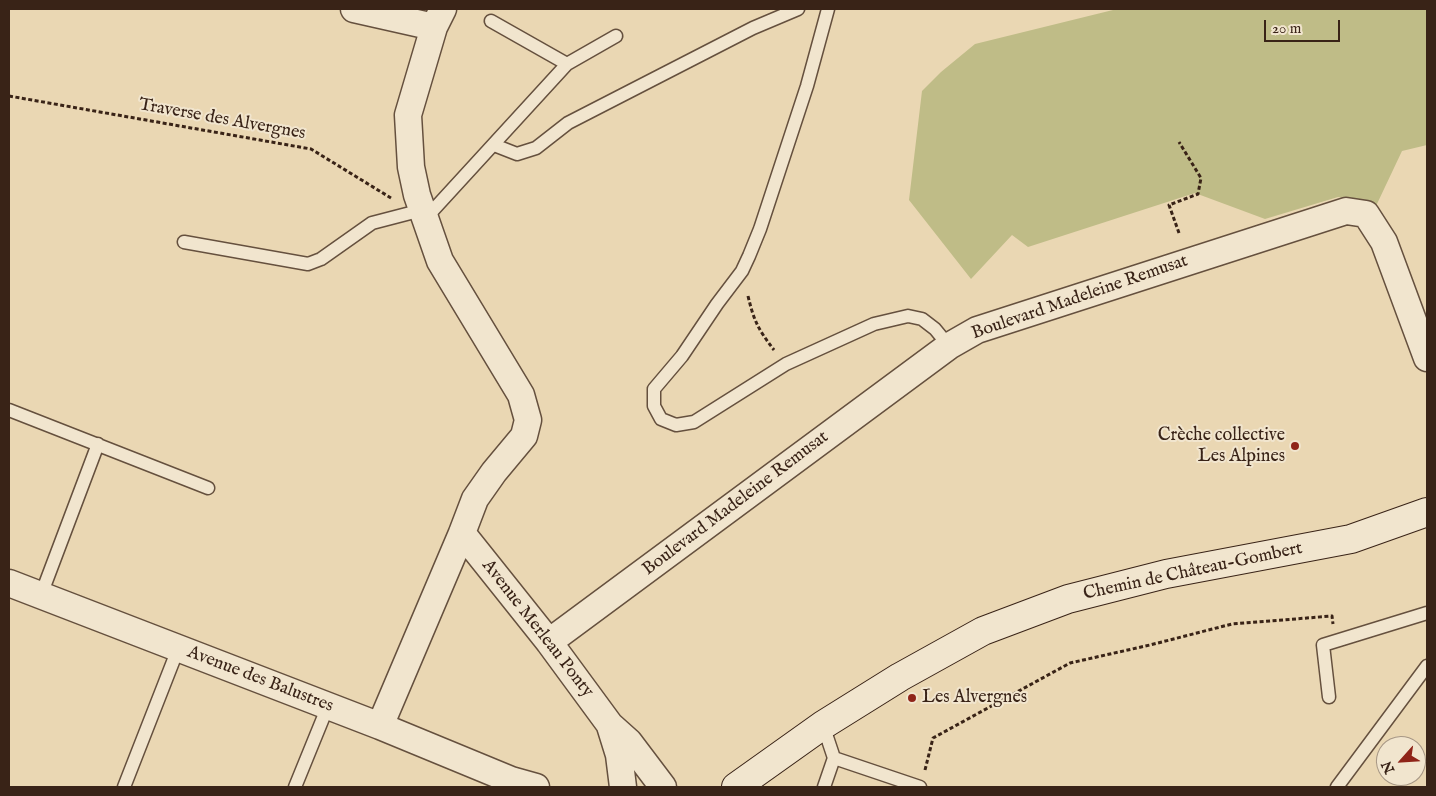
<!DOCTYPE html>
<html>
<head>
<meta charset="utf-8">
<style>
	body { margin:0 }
	#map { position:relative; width:1436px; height:796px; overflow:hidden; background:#ead7b3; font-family:"IM FELL English",serif }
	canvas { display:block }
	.frame { position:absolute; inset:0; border:10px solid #392317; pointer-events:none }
	.north { position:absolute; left:1376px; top:736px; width:50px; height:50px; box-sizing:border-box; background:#f1e5ce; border:1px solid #a79785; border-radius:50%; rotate:244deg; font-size:14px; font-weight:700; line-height:20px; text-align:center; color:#392317 }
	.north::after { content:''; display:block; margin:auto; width:18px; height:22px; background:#8f2418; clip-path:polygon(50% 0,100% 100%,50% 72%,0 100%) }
	.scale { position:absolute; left:1264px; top:20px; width:76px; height:22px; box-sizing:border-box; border:2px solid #392317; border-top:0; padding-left:6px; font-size:15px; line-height:18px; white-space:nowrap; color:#392317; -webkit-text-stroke:4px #f1e5ce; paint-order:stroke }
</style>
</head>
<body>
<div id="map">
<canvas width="1436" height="796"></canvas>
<div class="frame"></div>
<div class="north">N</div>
<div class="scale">20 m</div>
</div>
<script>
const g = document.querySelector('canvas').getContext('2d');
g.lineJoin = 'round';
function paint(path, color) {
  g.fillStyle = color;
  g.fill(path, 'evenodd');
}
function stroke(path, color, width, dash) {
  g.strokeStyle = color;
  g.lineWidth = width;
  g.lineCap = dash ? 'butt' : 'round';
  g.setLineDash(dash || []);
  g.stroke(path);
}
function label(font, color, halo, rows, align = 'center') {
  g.font = font + ' "IM FELL English",serif';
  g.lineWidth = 4;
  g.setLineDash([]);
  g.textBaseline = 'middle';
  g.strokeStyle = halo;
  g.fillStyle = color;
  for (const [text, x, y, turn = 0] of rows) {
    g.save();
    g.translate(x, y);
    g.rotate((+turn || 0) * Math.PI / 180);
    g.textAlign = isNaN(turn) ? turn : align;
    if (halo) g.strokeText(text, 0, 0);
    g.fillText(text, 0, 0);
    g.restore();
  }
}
paint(new Path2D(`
	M1117,9H1427V145L1402,151L1376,206L1363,200L1338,197L1265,219L1195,193L1028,247L1012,235L971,279L909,200L922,91L941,72L975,44Z`), '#bfbc87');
const lane = new Path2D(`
	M828,9L807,86L760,229L749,256L742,271L717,304L682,356L654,389V406L661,419L676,425L694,422L786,364L874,324L908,316L922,319L935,329L949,346
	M491,21L567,64
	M494,145L517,154L536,148L568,123L753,28L798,9
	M425,219L567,64L616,36
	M184,242L308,264L321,259L372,223L422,210
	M9,410L208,488
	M41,595L98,444
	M1329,697L1323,645L1427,613
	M823,725L834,758L824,787
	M834,758L920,787
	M124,787L178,649
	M295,787L328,706
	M1337,787L1427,666`);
const street = new Path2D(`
	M354,9L434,27
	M462,533L549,642L610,725L629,742L663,787
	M9,583L380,726L511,780L513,787
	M549,642L949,346L977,330L1346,211L1366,214L1384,242L1427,358
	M380,726L462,533L475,499L494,472L524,436L528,420L521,395L440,261L417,195L411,167L408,115L434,27L443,9
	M610,726L619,755L623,787
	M511,780L536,787`);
const secondary = new Path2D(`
	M736,787L823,725L900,677L983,631L1068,599L1166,574L1351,539L1427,512`);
stroke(lane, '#65503e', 15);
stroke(street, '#65503e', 29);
stroke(secondary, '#392317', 30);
stroke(new Path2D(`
	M9,96L311,149L391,198
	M1179,233L1169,205L1198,194L1201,178L1179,142
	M748,296C754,321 758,329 774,350
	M925,770L933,738L1070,663L1150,645L1232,624L1332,616L1333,624`), '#392317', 3, [4, 2.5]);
stroke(lane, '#f1e5ce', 12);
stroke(street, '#f1e5ce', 26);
stroke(secondary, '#f1e5ce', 28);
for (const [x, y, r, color] of [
	[1295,446,5,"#8f2418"],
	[912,698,5,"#8f2418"]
]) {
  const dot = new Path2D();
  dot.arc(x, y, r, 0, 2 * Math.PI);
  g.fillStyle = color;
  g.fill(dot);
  stroke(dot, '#f1e5ce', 2);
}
label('18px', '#392317', '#f1e5ce', [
	["Traverse des Alvergnes",222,120,10],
	["Boulevard Madeleine Remusat",1080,298,-19],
	["Boulevard Madeleine Remusat",736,504,-37],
	["Chemin de Château-Gombert",1193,572,-12],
	["Avenue Merleau Ponty",537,629,52],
	["Avenue des Balustres",260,680,21]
]);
label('18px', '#392317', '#f1e5ce', [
	["Crèche collective",1285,436],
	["Les Alpines",1285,457],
	["Les Alvergnes",922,698,"left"]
], 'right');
</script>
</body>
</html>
